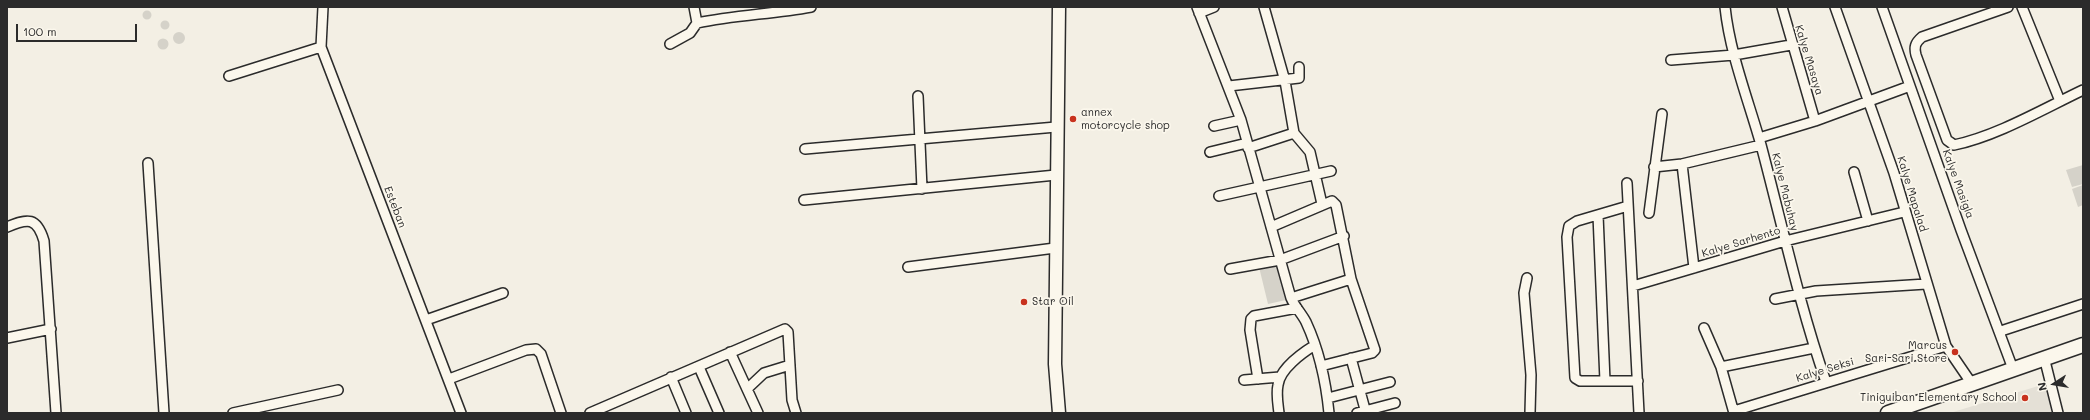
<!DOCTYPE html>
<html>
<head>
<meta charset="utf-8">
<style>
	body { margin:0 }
	#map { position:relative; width:2090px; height:420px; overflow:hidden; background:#f3efe4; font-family:Mali,sans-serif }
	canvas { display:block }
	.frame { position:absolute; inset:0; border:8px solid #2b2b2b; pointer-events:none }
	.north { position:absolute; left:2034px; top:364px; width:40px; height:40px; -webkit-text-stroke:3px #fbf7ec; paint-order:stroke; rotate:258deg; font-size:11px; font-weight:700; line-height:16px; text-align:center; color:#2b2b2b }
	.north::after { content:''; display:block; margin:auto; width:14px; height:18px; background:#2b2b2b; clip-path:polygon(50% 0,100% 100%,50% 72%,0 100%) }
	.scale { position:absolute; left:16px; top:24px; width:121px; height:18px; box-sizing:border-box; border:2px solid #2b2b2b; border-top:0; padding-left:5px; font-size:12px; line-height:14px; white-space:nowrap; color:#2b2b2b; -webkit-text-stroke:3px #fbf7ec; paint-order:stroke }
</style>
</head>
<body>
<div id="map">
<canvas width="2090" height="420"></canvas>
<div class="frame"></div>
<div class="north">N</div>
<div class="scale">100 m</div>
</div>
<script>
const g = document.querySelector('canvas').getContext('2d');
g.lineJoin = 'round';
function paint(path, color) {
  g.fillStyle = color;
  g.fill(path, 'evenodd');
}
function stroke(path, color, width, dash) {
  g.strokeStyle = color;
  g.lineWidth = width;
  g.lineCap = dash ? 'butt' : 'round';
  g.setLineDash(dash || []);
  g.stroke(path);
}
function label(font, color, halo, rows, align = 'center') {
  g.font = font + ' Mali,sans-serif';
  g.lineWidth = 3.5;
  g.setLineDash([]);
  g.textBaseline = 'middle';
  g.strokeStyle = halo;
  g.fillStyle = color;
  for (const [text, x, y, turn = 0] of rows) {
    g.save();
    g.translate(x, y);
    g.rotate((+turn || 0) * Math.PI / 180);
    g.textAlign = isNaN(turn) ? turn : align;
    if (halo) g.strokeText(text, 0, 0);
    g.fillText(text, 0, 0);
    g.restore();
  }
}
paint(new Path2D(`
	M2048,383L2055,413H1950Z`), '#e4e0d6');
paint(new Path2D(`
	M142.5 15a4.5 4.5 0 1 1 9 0a4.5 4.5 0 1 1-9 0Z
	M160.5 25a4.5 4.5 0 1 1 9 0a4.5 4.5 0 1 1-9 0Z
	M173 38a6 6 0 1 1 12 0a6 6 0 1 1-12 0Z
	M157.5 44a5.5 5.5 0 1 1 11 0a5.5 5.5 0 1 1-11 0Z
	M2083,165V184L2072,187L2066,170Z
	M2083,185V205L2078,207L2072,189Z
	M1277,263L1286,300L1268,304L1259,267Z`), '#d5d2c9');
const street = new Path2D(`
	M323,7L321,47L461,413
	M694,7L697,23C735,15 773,14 811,7
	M1197,7L1241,120L1291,298C1295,307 1302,314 1306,322C1319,350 1326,382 1329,413
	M1264,7L1285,81L1294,133L1310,152L1322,204
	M1725,7C1730,54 1748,99 1761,145C1782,224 1799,304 1826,382
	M1782,7L1815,121
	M1835,7L1894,173L1946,346L1972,384
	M1882,7L1961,230L2013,369
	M2008,7L1922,37C1915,43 1914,47 1916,55L1947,140L1954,145C1997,136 2043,109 2083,90
	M2022,7L2060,101
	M1199,13L1214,7
	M670,44L690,33L697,23
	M1671,60L1734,55L1791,45
	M229,76L321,47
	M1229,86L1299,78V67
	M918,96L922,189
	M1214,126L1241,120
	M1759,138L1815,121L1910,86
	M1248,148L1294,133
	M805,149L1056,127
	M1210,152L1247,143
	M148,163L164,413
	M1682,164L1694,268
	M1654,167L1682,164L1761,145
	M1854,172L1868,221
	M1627,183L1639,413
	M1219,196L1331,171
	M804,200L1056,175
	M1628,206L1577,221L1569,226L1567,237L1575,378L1580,381H1638
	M1649,213L1662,114
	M1598,215L1605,381
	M7,227C28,218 37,217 44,241L56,413
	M1271,227L1332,201L1336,205L1351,279L1375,350L1372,353L1321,366
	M908,267L1055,248
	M1230,269L1280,260L1344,236
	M1527,278L1524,293L1531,375L1530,413
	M1633,286L1785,241L1904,212
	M1291,298L1351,279
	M1775,299L1816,291L1926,284
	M426,320L503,293
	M1704,328L1721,367L1734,413
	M2004,330L2083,304
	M7,338L51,329
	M730,352L758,413
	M2044,357L2058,413
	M1351,358L1366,413
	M699,367L719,413
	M1721,367L1814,348
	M671,377L686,413
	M449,379L526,350L536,349L541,354L561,413
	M1258,379L1250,330L1251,319L1254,316L1297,308
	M1244,380L1280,377
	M747,389L764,373L790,365
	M1328,398L1390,382
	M1734,411L1946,346
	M233,413L338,390
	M590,413L785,329L788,332L792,400L796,413
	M1279,413C1278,404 1276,394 1278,385C1280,369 1302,353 1315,345
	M1357,413L1395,403`);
const secondary = new Path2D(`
	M1059,7L1055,364L1059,413`);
const primary = new Path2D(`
	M1888,413L2083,345`);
stroke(street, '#2b2b2b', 12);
stroke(secondary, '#2b2b2b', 15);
stroke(primary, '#2b2b2b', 17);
stroke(street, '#fbf7ec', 9);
stroke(secondary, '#fbf7ec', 12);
stroke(primary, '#fbf7ec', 14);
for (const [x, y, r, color] of [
	[1073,119,4,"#c8321e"],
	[1024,302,4,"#c8321e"],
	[1955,352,4,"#c8321e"],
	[2025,398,4,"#c8321e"]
]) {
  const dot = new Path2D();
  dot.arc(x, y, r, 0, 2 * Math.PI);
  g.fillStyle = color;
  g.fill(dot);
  stroke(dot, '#fbf7ec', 1.5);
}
label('11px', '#2b2b2b', '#fbf7ec', [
	["Kalye Masaya",1809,60,73],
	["Kalye Masigla",1958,184,70],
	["Kalye Mabuhay",1785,192,76],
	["Kalye Mapalad",1912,194,73],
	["Esteban",395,207,69],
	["Kalye Sarhento",1741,242,-17],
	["Kalye Seksi",1825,370,-17]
]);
label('11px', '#2b2b2b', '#fbf7ec', [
	["annex",1081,113],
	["motorcycle shop",1081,126],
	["Star Oil",1032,302],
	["Marcus",1947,346,"right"],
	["Sari-Sari Store",1947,359,"right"],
	["Tiniguiban Elementary School",2017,398,"right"]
], 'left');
</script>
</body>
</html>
